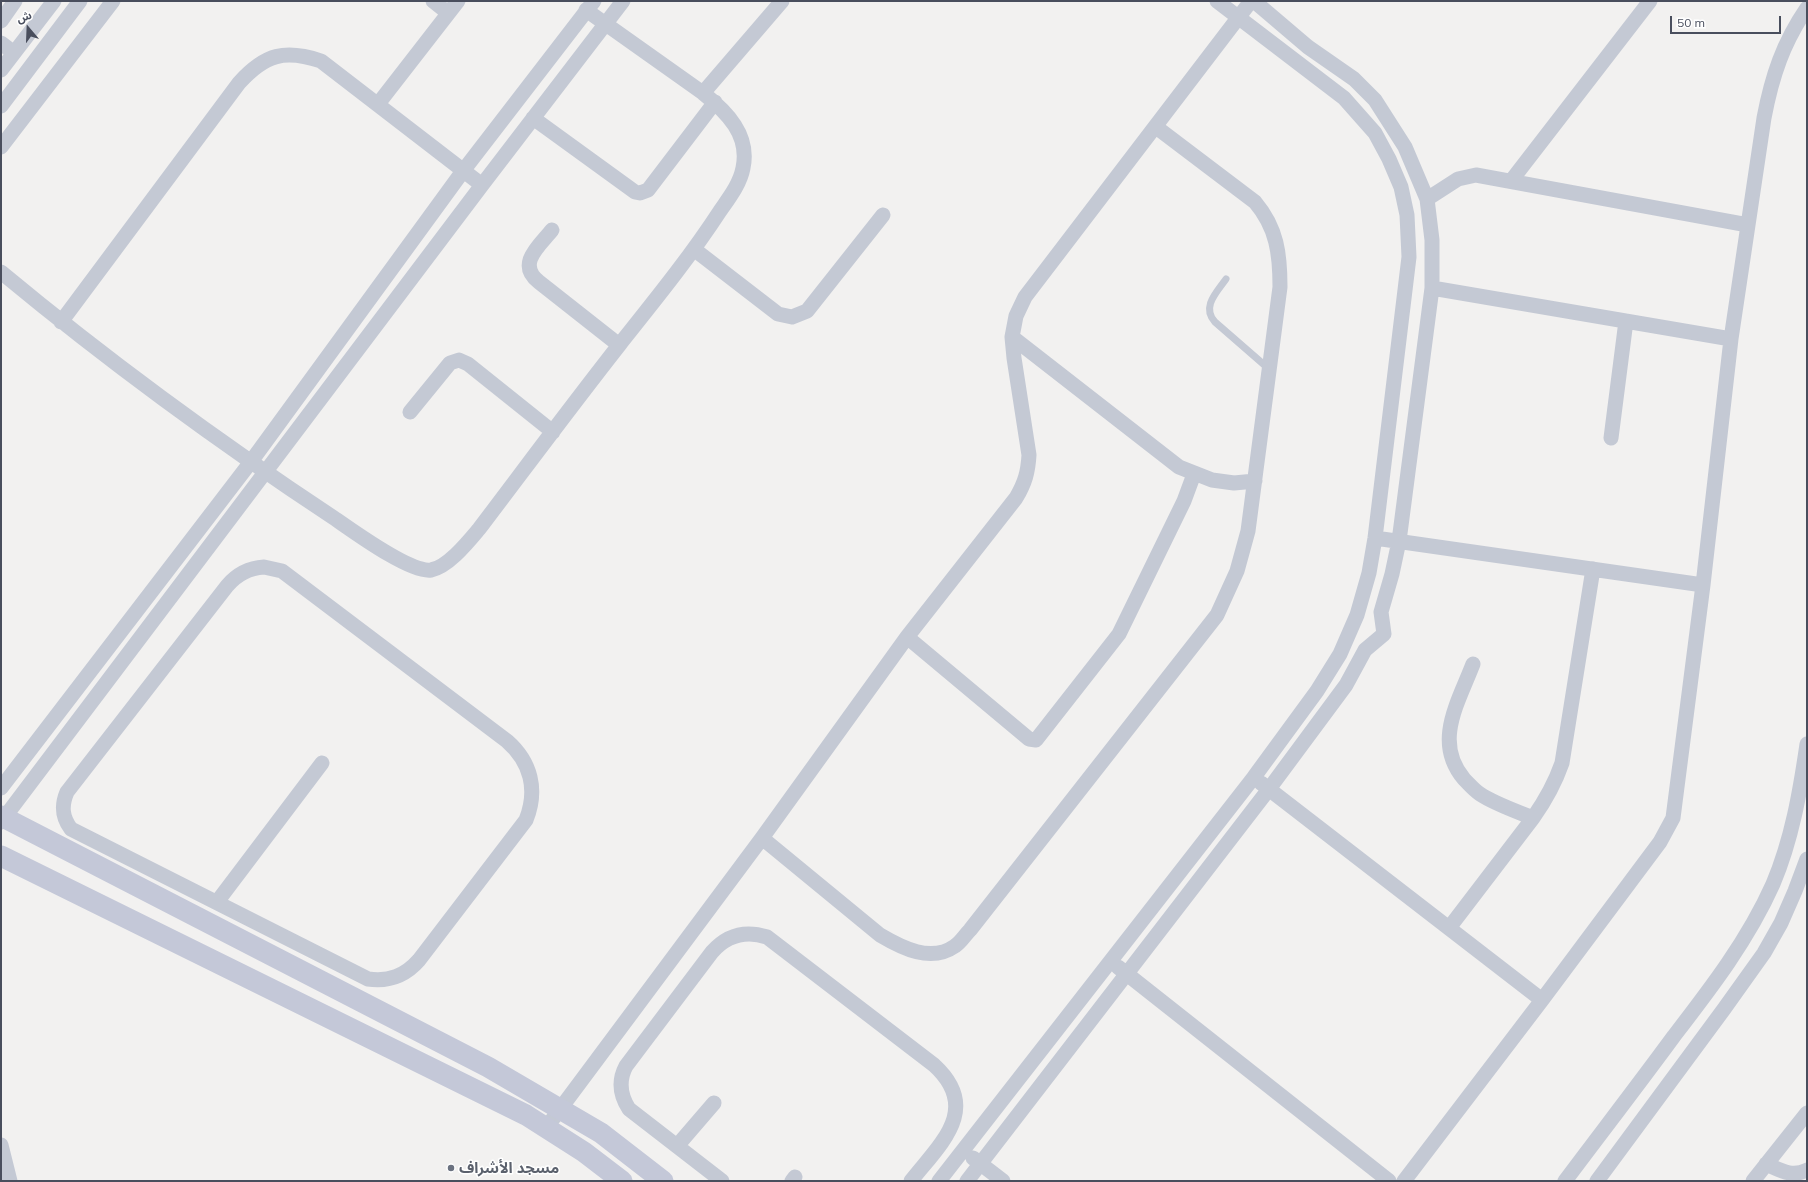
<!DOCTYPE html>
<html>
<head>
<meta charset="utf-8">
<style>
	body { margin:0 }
	#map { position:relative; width:1808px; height:1182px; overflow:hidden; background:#f2f1f0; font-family:Mulish,"Noto Sans Arabic",sans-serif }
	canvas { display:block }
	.frame { position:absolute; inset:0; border:2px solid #494e5d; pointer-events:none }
	.north { position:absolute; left:8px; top:8px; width:40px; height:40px; -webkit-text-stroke:3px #fff; paint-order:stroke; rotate:341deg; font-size:11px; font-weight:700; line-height:16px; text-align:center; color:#494e5d }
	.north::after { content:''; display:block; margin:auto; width:14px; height:18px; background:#494e5d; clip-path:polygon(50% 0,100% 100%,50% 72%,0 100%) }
	.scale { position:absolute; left:1670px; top:16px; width:111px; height:18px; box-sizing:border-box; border:2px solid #494e5d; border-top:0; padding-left:5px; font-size:12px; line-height:14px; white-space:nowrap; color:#494e5d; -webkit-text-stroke:3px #fff; paint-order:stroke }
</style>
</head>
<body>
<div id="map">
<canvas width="1808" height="1182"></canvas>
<div class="frame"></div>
<div class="north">ش</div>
<div class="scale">50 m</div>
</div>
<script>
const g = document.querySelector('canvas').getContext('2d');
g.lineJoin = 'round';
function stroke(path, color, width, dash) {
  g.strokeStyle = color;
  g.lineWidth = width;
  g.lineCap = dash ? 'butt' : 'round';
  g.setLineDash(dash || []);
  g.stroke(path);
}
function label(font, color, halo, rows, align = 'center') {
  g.font = font + ' Mulish,"Noto Sans Arabic",sans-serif';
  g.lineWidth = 3;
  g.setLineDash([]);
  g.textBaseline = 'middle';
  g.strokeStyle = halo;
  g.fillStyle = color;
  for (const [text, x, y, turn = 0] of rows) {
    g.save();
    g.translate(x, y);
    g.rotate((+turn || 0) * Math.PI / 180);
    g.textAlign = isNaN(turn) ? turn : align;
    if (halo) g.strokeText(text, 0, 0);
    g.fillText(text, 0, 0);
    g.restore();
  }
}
stroke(new Path2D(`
	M1226,279C1217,292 1201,307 1215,322L1269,369`), '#c4c9d4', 7);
stroke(new Path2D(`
	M433,1L448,13
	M1,21L15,1
	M1,43L14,53
	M1,70L54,1
	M703,93L782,1
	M378,104L458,1
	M1,106L80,1
	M533,118L635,192L640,193L648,190L715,102
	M1,147L113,1
	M1511,181L1650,1
	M1427,199L1458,179L1476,175L1748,225
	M552,230C539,246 516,264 539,282L619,345
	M695,250L778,314L792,317L807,311L883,215
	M1,272C107,360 219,442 334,518C353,531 410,573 431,570C448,567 468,542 479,529C526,467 572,405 620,344C655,300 690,257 720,211C729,198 740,184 743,168C750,135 727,112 703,93L586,10
	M1432,288L1731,339
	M61,322L239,83C265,54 285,49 321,61L482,185
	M1012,337L1179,467L1212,480L1234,483L1255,481
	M410,412L450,363L459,360L468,364L553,432
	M1611,438L1626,321
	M1375,538L1703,585
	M264,567L282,571L507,741C531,762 538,790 526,820L419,960C405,976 389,982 368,979L71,829C62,817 61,806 67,792L227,586C237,574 248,568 264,567Z
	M907,637L1029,739L1036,740L1119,634L1184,501L1194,474
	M1473,664C1458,703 1433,742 1464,779C1469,784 1474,790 1480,794C1495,804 1516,811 1533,818
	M1261,783L1542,1000
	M1,788L250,463L463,171L594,1
	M1,822L482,185L623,1
	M762,838L880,935C902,948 931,963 955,946C961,942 965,935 970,930L1217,615L1237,571L1248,531L1280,287C1280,254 1277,228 1255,202L1156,127
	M217,902L322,763
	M1449,928L1533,818C1545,801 1555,783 1562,763L1593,569
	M1118,967L1389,1181
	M546,1128L762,838L907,637L1016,498C1025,483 1028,472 1029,455L1014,358L1012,337L1016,316L1025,297L1251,1
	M1,1145L10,1181
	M677,1146L714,1103
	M973,1158L1003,1181
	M1766,1164C1780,1170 1792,1178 1807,1170
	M722,1181L629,1109C620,1095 618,1081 626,1066L712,952C727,935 745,930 767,937L934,1065C982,1109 940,1144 911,1181
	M792,1181L795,1177
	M939,1181L1254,777L1317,691L1340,654L1357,615L1369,573L1375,538L1409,257L1407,215L1401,187L1389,159L1375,133L1344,98L1217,1
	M967,1181L1269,789L1346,685L1365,650L1384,634L1381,612L1392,574L1399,541L1432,288V240L1427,199L1405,147L1375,100L1354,79L1308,47L1254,1
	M1404,1181L1542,1000L1660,842L1673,818L1703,585L1731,339L1764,118C1772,76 1783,43 1807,8
	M1565,1181C1601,1133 1638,1085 1674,1036C1711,988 1748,940 1773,884C1792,839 1800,792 1807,744
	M1597,1181L1724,1009L1764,953L1781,923L1795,891L1807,859
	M1753,1181L1807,1113`), '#c4c9d4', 15);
stroke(new Path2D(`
	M1,816L488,1067L601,1133L663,1181
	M1,856L526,1115L584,1152L622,1181`), '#c4c8d8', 21);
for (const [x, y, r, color] of [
	[451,1168,4,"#6b7280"]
]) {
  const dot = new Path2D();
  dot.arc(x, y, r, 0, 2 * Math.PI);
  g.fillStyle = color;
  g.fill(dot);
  stroke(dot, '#fff', 1.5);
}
label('bold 15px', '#5b616d', '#fff', [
	["مسجد الأشراف",459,1168]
], 'left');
</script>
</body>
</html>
